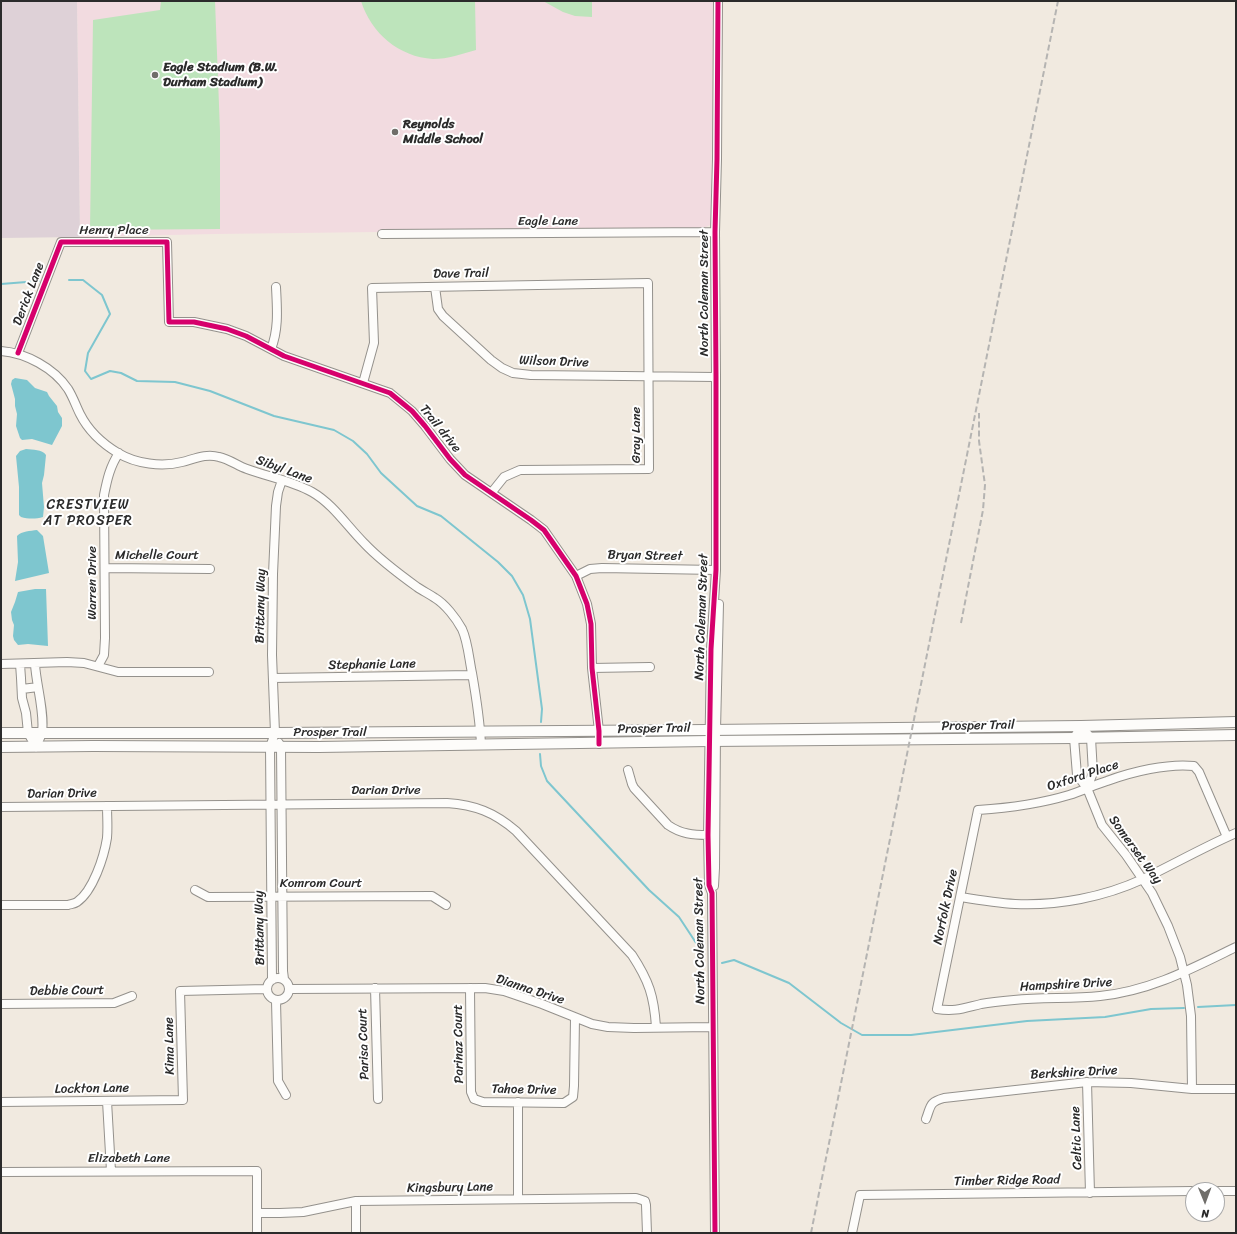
<!DOCTYPE html>
<html>
<head>
<meta charset="utf-8">
<style>
	body { margin:0 }
	#map { position:relative; width:1237px; height:1234px; overflow:hidden; background:#f1eae0; font-family:Sriracha,sans-serif }
	canvas { display:block }
	.frame { position:absolute; inset:0; border:2px solid #2b2b2b; pointer-events:none }
	.north { position:absolute; left:1185px; top:1182px; width:40px; height:40px; box-sizing:border-box; background:#fff; border:1px solid #aaa; border-radius:50%; rotate:179deg; font-size:11px; font-weight:700; line-height:16px; text-align:center; color:#2b2b2b }
	.north::after { content:''; display:block; margin:auto; width:14px; height:18px; background:#706e6a; clip-path:polygon(50% 0,100% 100%,50% 72%,0 100%) }
</style>
</head>
<body>
<div id="map">
<canvas width="1237" height="1234"></canvas>
<div class="frame"></div>
<div class="north">N</div>
</div>
<script>
const g = document.querySelector('canvas').getContext('2d');
g.lineJoin = 'round';
function paint(path, color) {
  g.fillStyle = color;
  g.fill(path, 'evenodd');
}
function stroke(path, color, width, dash) {
  g.strokeStyle = color;
  g.lineWidth = width;
  g.lineCap = dash ? 'butt' : 'round';
  g.setLineDash(dash || []);
  g.stroke(path);
}
function label(font, color, halo, rows, align = 'center') {
  g.font = font + ' Sriracha,sans-serif';
  g.lineWidth = 4;
  g.setLineDash([]);
  g.textBaseline = 'middle';
  g.strokeStyle = halo;
  g.fillStyle = color;
  for (const [text, x, y, turn = 0] of rows) {
    g.save();
    g.translate(x, y);
    g.rotate((+turn || 0) * Math.PI / 180);
    g.textAlign = isNaN(turn) ? turn : align;
    if (halo) g.strokeText(text, 0, 0);
    g.fillText(text, 0, 0);
    g.restore();
  }
}
paint(new Path2D(`
	M77,1H713L711,225L703,228L215,234L80,237Z`), '#f2dbe0');
paint(new Path2D(`
	M1,1H77L80,237L1,238Z`), '#ded1d7');
paint(new Path2D(`
	M161,1H215L220,131V229L90,230L93,20L160,10Z
	M361,1H475L476,50C462,54 448,59 433,59C399,57 371,33 361,1Z
	M543,1H592V17L575,16L563,12Z`), '#bde4bb');
paint(new Path2D(`
	M15,378L27,380L35,388L47,392L49,396L57,406L58,412L62,418V426L52,445L32,439L22,440L20,438L16,426L17,414L15,406V399L11,384L12,380Z
	M26,449C33,450 42,449 46,455L44,475L42,483L44,507L43,517C36,519 28,519 21,517L19,515V487L16,456L20,451Z
	M37,530L43,536L49,573L15,581L18,562L17,536C22,531 30,531 37,530Z
	M35,589H46L48,646L28,644L18,645L14,640L13,636L14,625L12,620L11,612L15,602L18,592Z`), '#7ec6cf');
stroke(new Path2D(`
	M69,280H83L102,295L110,314L88,353L85,371L91,379L110,371L121,373L137,381L175,382L210,391L274,416L334,430L353,441L367,454L381,473L417,506L441,516L498,562L512,576L523,595L530,619L542,709L541,722
	M1,284L39,281
	M540,754L541,766L547,781L649,890L679,917L704,955
	M722,963L734,960L789,983L841,1023L862,1035H911L1027,1021L1105,1017L1151,1009L1184,1008
	M1198,1007L1236,1005`), '#7ec6cf', 2);
const minor = new Path2D(`
	M382,234L715,232
	M435,287L438,309L443,316L491,360L502,368L513,373L531,375L716,377
	M271,349C279,329 277,308 276,287
	M1,351C26,353 54,368 68,389C73,397 76,406 80,414C88,430 103,444 118,453C136,464 162,467 182,462C194,459 206,453 219,457C229,459 238,466 247,469C269,477 292,481 312,492C333,504 347,526 364,543C379,559 399,574 417,587C423,591 429,594 435,598C445,604 456,618 462,629C468,642 469,659 472,673C476,696 480,721 481,745
	M18,353L61,242H167L169,322H194L227,329L246,336L284,356L390,393L412,411L425,426L450,459L465,475L531,520L544,530L576,576L587,604L591,624L592,668L599,731V744
	M363,383L374,343L372,288L648,283L649,469L520,470L504,477L492,492
	M105,568L210,569
	M576,576L590,569L602,568L716,570
	M1,664L67,662L84,663L118,672H209
	M20,664L21,678L22,698L26,713L28,733L36,747
	M35,664C36,684 45,713 42,732C41,737 38,742 36,747
	M98,666L104,655L105,638L104,495C107,480 110,466 119,453
	M592,668L650,667
	M273,678L472,675
	M22,689L38,687
	M279,743L281,747L283,971L284,979
	M628,770L632,784L634,788L668,825C681,834 693,835 708,835
	M1087,788L1093,773L1091,738L1081,726L1074,738L1077,775L1087,788L1102,825L1126,855L1152,893L1168,926L1180,957L1187,985L1191,1016L1192,1089
	M1,807L447,803C475,805 494,812 516,831L632,955C649,981 654,996 656,1027
	M1227,837L1199,772L1194,766C1168,763 1131,772 1107,781C1094,785 1082,791 1069,795C1039,804 1009,808 978,810L937,1009C955,1012 964,1008 981,1004C992,1002 1003,1001 1014,1000C1043,997 1071,999 1100,996C1150,991 1191,969 1236,947
	M714,886L715,868L716,730L719,604
	M195,890L208,897L432,896L446,905
	M961,897C979,900 997,903 1015,904C1058,906 1104,897 1143,879C1174,864 1204,847 1236,833
	M1,905H68C71,904 74,904 77,902C93,891 104,857 107,838C108,827 107,816 107,806
	M267 989a11 11 0 1 1 22 0a11 11 0 1 1-22 0Z
	M272,980L270,747L275,733L272,655L273,574L276,506L278,492L282,480
	M375,988L378,1099
	M470,988L471,1092L474,1099L483,1102L564,1103L573,1097L574,1086L575,1018
	M289,989L485,988L504,991L542,1004L592,1024L608,1027L634,1028L712,1027
	M276,1001L278,1081L286,1095
	M1,1004L114,1003L132,996
	M1087,1082L1090,1193
	M107,1101L111,1171
	M1,1102L183,1100L180,991L266,989
	M926,1119C931,1106 929,1102 944,1098L1087,1082L1131,1083L1192,1089H1236
	M1,1172L257,1171V1233
	M1217,1191H1236
	M518,1199V1102
	M356,1201V1233
	M257,1213H280L303,1212L356,1201L636,1198L645,1201L646,1205L647,1233
	M715,1233L712,893L709,885L708,835L711,649L716,570V377L715,232L717,159L718,1
	M852,1233L860,1195L1193,1191`);
const major = new Path2D(`
	M1,733H275L709,730L1081,726L1236,722
	M1,747L93,746L319,747L710,741L1074,738L1236,735`);
stroke(minor, '#94918c', 10);
stroke(major, '#94918c', 12);
stroke(minor, '#fdfcfa', 8);
stroke(major, '#fdfcfa', 10);
stroke(new Path2D(`
	M961,623L983,510L985,485L979,441V413
	M811,1233L1058,1`), '#b5b4b2', 2, [6, 3]);
stroke(new Path2D(`
	M18,353L61,242H167L169,322H194L227,329L246,336L284,356L390,393L412,411L425,426L450,459L465,475L531,520L544,530L576,576L587,604L591,624L592,668L599,731V744
	M715,1233L712,893L709,885L708,835L711,649L716,570V377L715,232L717,159L718,1`), '#d6006c', 5);
for (const [x, y, r, color] of [
	[155,75,4,"#706e6a"],
	[395,132,4,"#706e6a"]
]) {
  const dot = new Path2D();
  dot.arc(x, y, r, 0, 2 * Math.PI);
  g.fillStyle = color;
  g.fill(dot);
  stroke(dot, '#fff', 1.5);
}
label('bold 13px', '#2b2b2b', '#fff', [
	["Eagle Stadium (B.W.",163,68],
	["Durham Stadium)",163,83],
	["Reynolds",403,125],
	["Middle School",403,140]
], 'left');
label('13px', '#2b2b2b', '#fff', [
	["Eagle Lane",548,222],
	["Henry Place",114,231],
	["Dave Trail",461,274,-1],
	["North Coleman Street",705,293,-90],
	["Derick Lane",29,294,-69],
	["Wilson Drive",554,362,2],
	["Trail drive",440,429,51],
	["Gray Lane",637,435,-90],
	["Sibyl Lane",284,470,20],
	["Michelle Court",157,556],
	["Bryan Street",645,556,1],
	["Warren Drive",93,583,-90],
	["Brittany Way",261,606,-89],
	["North Coleman Street",702,617,-88],
	["Stephanie Lane",372,665,-1],
	["Prosper Trail",978,726,-1],
	["Prosper Trail",654,729,-1],
	["Prosper Trail",330,733],
	["Oxford Place",1083,776,-18],
	["Darian Drive",386,791],
	["Darian Drive",62,794,-1],
	["Somerset Way",1135,850,54],
	["Komrom Court",321,884],
	["Norfolk Drive",946,907,-78],
	["Brittany Way",260,928,-91],
	["North Coleman Street",700,941,-91],
	["Hampshire Drive",1066,985,-3],
	["Dianna Drive",530,990,18],
	["Debbie Court",67,991,-1],
	["Parisa Court",364,1044,-92],
	["Parinaz Court",459,1044,-91],
	["Kima Lane",170,1046,-91],
	["Berkshire Drive",1074,1073,-3],
	["Lockton Lane",92,1089,-1],
	["Tahoe Drive",524,1090,1],
	["Celtic Lane",1077,1138,-92],
	["Elizabeth Lane",129,1159],
	["Timber Ridge Road",1007,1181,-1],
	["Kingsbury Lane",450,1188,-1]
]);
g.letterSpacing = '1px';
label('14px', '#2b2b2b', '#fff', [
	["CRESTVIEW",88,505],
	["AT PROSPER",88,521]
]);
g.letterSpacing = '0px';
</script>
</body>
</html>
